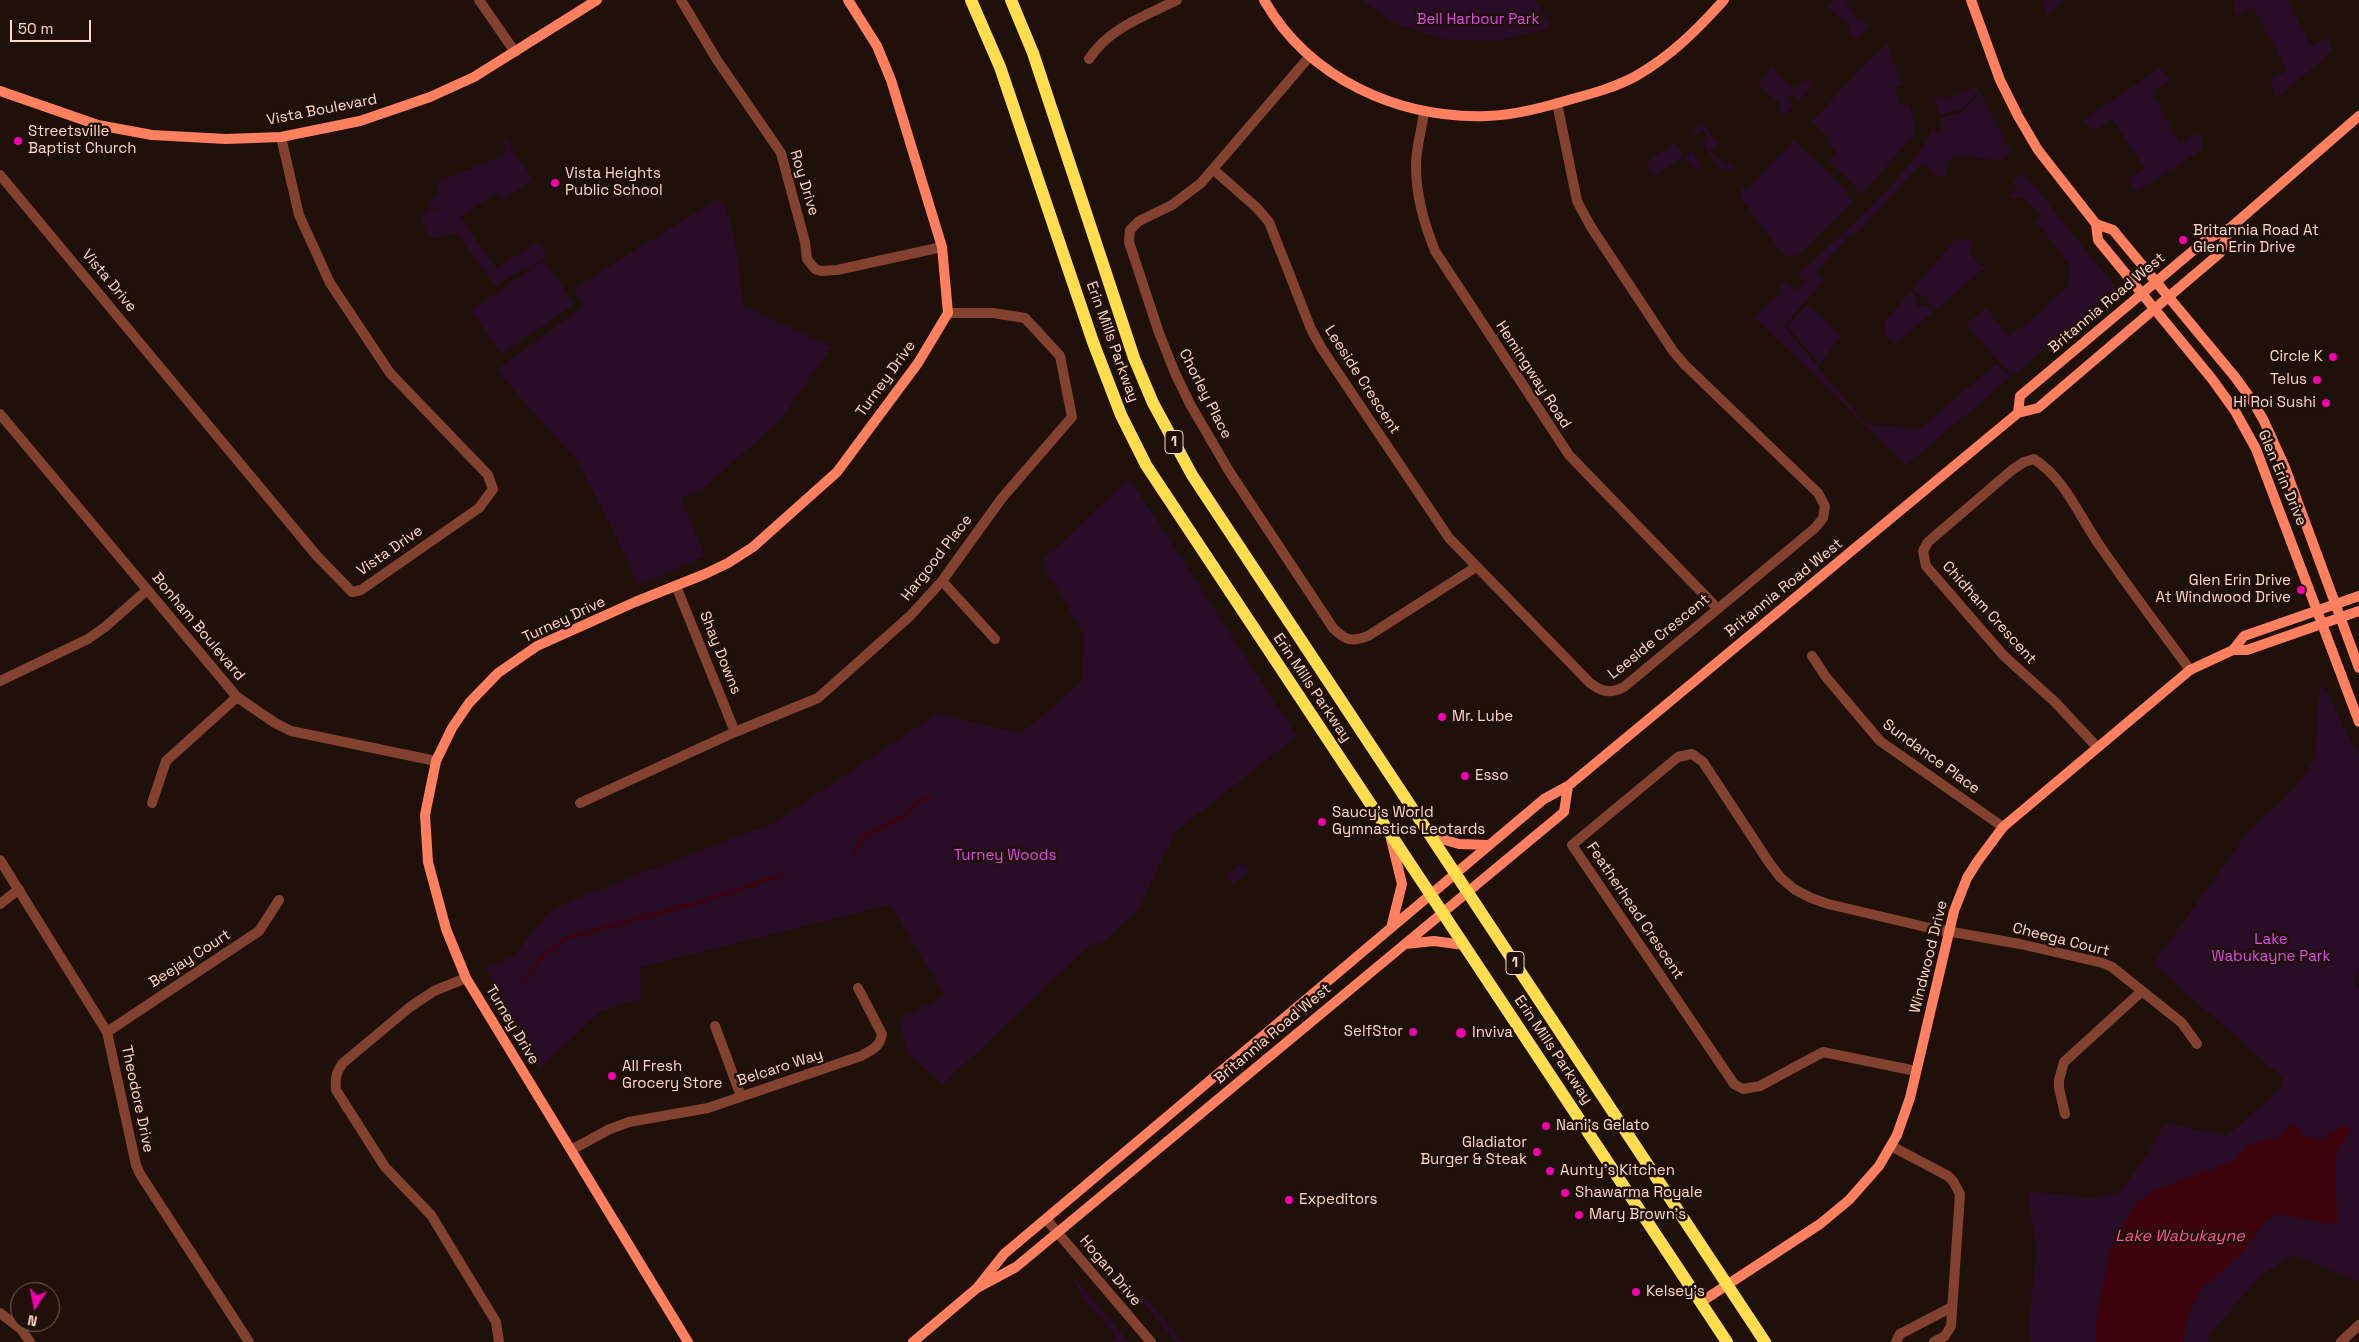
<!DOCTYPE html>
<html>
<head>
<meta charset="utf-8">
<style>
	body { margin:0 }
	#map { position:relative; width:2359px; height:1342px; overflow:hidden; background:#1f110a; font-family:"Space Grotesk",sans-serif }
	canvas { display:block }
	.north { position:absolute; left:10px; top:1282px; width:50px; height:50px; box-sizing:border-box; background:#1f110a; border:1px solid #796156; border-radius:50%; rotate:191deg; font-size:14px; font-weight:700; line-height:20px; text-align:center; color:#ffd8c7 }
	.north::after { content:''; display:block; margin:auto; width:18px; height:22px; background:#f200ae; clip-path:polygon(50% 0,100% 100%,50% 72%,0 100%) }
	.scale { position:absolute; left:10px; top:20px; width:81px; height:22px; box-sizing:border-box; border:2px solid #ffd8c7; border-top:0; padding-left:6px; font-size:15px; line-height:18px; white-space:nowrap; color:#ffd8c7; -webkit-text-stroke:4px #1f110a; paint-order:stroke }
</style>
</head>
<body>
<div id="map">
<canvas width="2359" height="1342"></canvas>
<div class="north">N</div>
<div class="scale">50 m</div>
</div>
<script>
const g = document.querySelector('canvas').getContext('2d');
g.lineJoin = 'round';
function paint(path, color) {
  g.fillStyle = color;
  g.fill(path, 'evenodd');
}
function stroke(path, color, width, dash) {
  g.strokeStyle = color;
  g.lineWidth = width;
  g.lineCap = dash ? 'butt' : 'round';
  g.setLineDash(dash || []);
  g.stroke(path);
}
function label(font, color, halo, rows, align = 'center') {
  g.font = font + ' "Space Grotesk",sans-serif';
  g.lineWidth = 5;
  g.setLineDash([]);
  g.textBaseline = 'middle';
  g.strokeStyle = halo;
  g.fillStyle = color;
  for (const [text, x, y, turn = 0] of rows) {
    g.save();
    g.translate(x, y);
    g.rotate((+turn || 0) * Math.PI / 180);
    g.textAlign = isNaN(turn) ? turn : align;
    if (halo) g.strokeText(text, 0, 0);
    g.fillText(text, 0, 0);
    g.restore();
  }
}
paint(new Path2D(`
	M1362,0H1535L1551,28L1494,41L1441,39L1392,22Z
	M1835,0H1845L1859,21L1863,18L1870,27L1856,40L1848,32L1851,28L1828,7Z
	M2041,0H2061L2062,2L2047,15Z
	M2235,0H2287L2311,46L2328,37L2333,51L2277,98L2270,80L2287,71L2253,7L2236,16L2233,2Z
	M1887,44L1903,85L1894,88L1901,106L1909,104L1915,124V134L1861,195L1854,189L1856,187L1829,162L1837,152L1827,143L1830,139L1812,121L1868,61Z
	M1772,68L1795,89L1805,79L1813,85L1799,100L1792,93L1787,99L1793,106L1784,116L1778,109L1781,105L1758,84Z
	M2160,68L2171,80L2152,91L2179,143L2199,133L2204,148L2137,192L2127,180L2145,168L2112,119L2094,131L2083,120Z
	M1977,86L1979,91L1960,110L1939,115L1934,99L1945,95L1946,99Z
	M1980,92L2011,152L2002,161L1955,155L1946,165L1948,171L1945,175L1936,176L1924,164L1920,165L1856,235L1852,233L1816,272L1824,281L1784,326L1866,424L1919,429L1996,364L2011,377L1906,465L1755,318L1767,304L1783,292L1779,286L1787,281L1794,291L1805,283L1798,274C1825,251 1924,161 1930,131H1941L1940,118L1962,112Z
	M1702,124L1718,142L1711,151L1726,164L1730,161L1736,167L1730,170L1719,168L1701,142L1707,137L1703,130L1696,135L1693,130Z
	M504,139L507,140L532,179L503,201L496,193L460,217L496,268L538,241L547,256L527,270L524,267L496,287L457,234L449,233L443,236V226L442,236L436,239C426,233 422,227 421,215L430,209L438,210L442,214L441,211L433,207H428L437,191L438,181L503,156L506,147Z
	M1794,140L1848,191L1846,194L1853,201L1799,254C1796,255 1792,257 1788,256C1778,252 1749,208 1741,198V185L1746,190Z
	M1675,142L1683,154L1682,158L1655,176L1645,163Z
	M1692,151L1702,167L1695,171L1685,157Z
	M2024,173L2113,284V291L2013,376L1998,362L1966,324L1986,308L2009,336L2047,308L2046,305L2067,288L2070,266L2040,226L2038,227L2034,222L2041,215L2026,199L2008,197L2018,189L2012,182Z
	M719,198C736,219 739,278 744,306L832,347L780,420L703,489L681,498L705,556L638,586L613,530L577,461L496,370L584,306L573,289Z
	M1959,238L1972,241L1974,245L1968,251L1982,267L1990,264L1936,309L1929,303L1927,296L1920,295L1913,289L1953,242Z
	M544,260L575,304L501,354L471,310Z
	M1911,291L1917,297L1916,309L1920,305H1926L1933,312L1895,345C1886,339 1882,332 1885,321Z
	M1807,304L1842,336L1819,364L1787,326Z
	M1129,478L1297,736L1175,832L1139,909L1099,945L1094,942L943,1084L907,1054L899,1019L945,996L890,905L640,967L641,998L601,1011L539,1069L486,968L514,956L549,912L577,898L773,823L936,714L1021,733L1082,682L1084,635L1041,562Z
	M2320,685L2328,693L2344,728L2359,755V968L2353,981L2359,989V1282L2294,1255L2263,1274L2211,1332L2208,1342H2031L2029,1327L2036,1251L2028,1191L2091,1198L2120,1192L2148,1153L2165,1123L2227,1136L2279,1089L2283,1078L2153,964L2248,832L2297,786L2315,757Z
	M1241,864L1248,867V873L1232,884L1224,875Z
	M1076,1279L1129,1342H1111L1116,1337L1078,1292L1080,1290L1073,1281Z
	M1143,1295L1183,1342H1176L1139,1299Z`), '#290c25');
paint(new Path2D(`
	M2294,1122L2303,1136L2320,1139L2345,1124L2352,1131L2339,1147L2335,1159L2337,1222L2334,1225L2280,1214L2267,1219L2241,1254L2201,1289L2188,1314L2183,1342H2095V1327L2110,1249L2137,1202L2155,1190L2233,1161L2249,1144L2279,1137Z`), '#3e040e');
stroke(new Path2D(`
	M853,855L863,837L904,816L917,802L930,798
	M523,982L544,954L569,937L704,901L783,874`), '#3e040e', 3);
stroke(new Path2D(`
	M479,0L515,52
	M681,0L717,60L781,153L805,242L807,259L815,269L821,271L837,270L942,247
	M1310,56L1201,183L1172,205L1139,221L1130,230L1129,242L1159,333L1175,373L1190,404L1229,471L1333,628C1346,641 1351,642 1368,636L1476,567
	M1089,59C1109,28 1145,16 1177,0
	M1424,112C1422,129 1416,148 1416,165C1416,196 1424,223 1435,251L1569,455L1718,609
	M1214,170L1257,208L1269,222L1311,329L1322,349L1449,538L1590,683C1602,692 1610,694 1624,687L1815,528L1823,518L1825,506L1818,493L1685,365L1673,351L1591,227L1577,201L1557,103
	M0,175L317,556L352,592L361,590L479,508L493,489L488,475L390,373L330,283L299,215L281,137
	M0,414L237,697L275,723L291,731L436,761
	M942,581L995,639
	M676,586L735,732
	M1812,656L1826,677L1880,741L2003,827
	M0,681L88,639L105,627L147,590
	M2097,747L2055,702L2004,656L1926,566L1923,551L1928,542L2012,470L2024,462L2034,459C2066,480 2079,516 2100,546C2129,588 2160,629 2190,670
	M152,803L166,761L237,697
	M580,803L735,732L818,698L910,616L942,581L1002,498L1072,417L1060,356L1025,318L993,313H948
	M0,860L107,1032L136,1165L140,1174L249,1342
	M0,904L19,889
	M466,978L434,991L410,1007L343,1063C336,1072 335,1079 336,1090L385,1167L431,1215L496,1322L499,1342
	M715,1026L741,1096
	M107,1032L259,931L279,900
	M1916,1071L1823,1052L1760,1086L1743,1089L1734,1084L1572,845L1678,757L1692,754L1703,762L1768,861L1780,877L1794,889L1811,898L1828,904L1930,928L2020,944L2103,963L2112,967L2182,1023L2197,1044
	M2065,1114L2059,1088V1080L2064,1062L2142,991
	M1891,1146L1948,1176L1953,1181L1960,1194L1951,1326L1945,1336L1934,1342
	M571,1150L610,1129L629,1122L708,1108L861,1056C872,1050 880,1047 882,1034L858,988
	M1046,1219L1151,1342
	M0,1313L21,1329L30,1342
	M1896,1342L1900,1334L1952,1307
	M2341,1342L2359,1325`), '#83422f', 10);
stroke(new Path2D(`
	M1264,0C1309,79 1399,119 1487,116C1516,115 1545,107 1572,99C1594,93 1616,87 1636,76C1671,56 1697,30 1724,0
	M1971,0L2000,80L2018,116L2038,150L2096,224L2113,230L2235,377L2251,399L2263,419L2284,465L2359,668
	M0,91L98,125L152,135L226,139L281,137L360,121L430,97L474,77L597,0
	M2096,224L2098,240L2212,379L2235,411L2256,449L2359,722
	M2018,413L2020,396L2207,239L2230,228L2359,116
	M2233,650L2244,636L2359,596
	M1431,836L1459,844L1489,845
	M1391,928L1402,884L1391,839
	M1405,944L1434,941L1464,945
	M977,1288L1004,1254L1544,799L1568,786L2018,413L2038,408L2220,253L2230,228
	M1701,1302L1820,1224L1849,1200L1879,1166L1897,1135L1910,1098L1954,911L1967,878L1977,862L2003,827L2190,670L2233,650H2247L2359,611
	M688,1342L466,978L446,929L428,862L425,815L436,761L452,728L469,703L498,673L537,646L635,602L705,574L728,563L753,547L837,472L918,363L948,313L942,247L891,80L877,46L848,0
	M913,1342L977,1288L1016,1267L1564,812L1568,786`), '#ff7f5e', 10);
stroke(new Path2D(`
	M971,0L1000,67L1093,342L1121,415L1146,465L1727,1342
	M1011,0L1033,53L1134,358L1153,403L1192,475L1765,1342`), '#ffdd4e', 12);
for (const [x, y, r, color] of [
	[18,141,5,"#f200ae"],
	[555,183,5,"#f200ae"],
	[2183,240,5,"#f200ae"],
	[2333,357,5,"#f200ae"],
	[2317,380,5,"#f200ae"],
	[2326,403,5,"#f200ae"],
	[2301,590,5,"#f200ae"],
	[1442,717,5,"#f200ae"],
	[1465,776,5,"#f200ae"],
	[1322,822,5,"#f200ae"],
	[1413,1032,5,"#f200ae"],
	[1461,1033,6,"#f200ae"],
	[612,1076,5,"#f200ae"],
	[1546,1126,5,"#f200ae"],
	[1537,1152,5,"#f200ae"],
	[1550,1171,5,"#f200ae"],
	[1565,1193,5,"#f200ae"],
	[1289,1200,5,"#f200ae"],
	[1579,1215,5,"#f200ae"],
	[1636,1292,5,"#f200ae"]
]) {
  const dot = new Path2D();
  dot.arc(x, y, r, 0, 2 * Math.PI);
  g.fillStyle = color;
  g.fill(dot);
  stroke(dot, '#1f110a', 2);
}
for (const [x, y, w] of [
	[1174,442,18],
	[1515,963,18]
]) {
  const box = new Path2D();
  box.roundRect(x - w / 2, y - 11.5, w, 23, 4);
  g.fillStyle = '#1f110a';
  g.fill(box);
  stroke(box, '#ffd8c7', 1);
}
label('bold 14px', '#ffd8c7', null, [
	["1",1174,442],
	["1",1515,963]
]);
label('15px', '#e047ec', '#1f110a', [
	["Bell Harbour Park",1478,20],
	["Turney Woods",1005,856],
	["Lake",2271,940],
	["Wabukayne Park",2271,957]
]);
label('15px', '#ffd8c7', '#1f110a', [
	["Vista Boulevard",322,110,-11],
	["Roy Drive",804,183,73],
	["Vista Drive",109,281,50],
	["Britannia Road West",2107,303,-40],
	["Erin Mills Parkway",1112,342,70],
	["Hemingway Road",1533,375,57],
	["Turney Drive",886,379,-54],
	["Leeside Crescent",1362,380,57],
	["Chorley Place",1205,394,63],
	["Glen Erin Drive",2282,478,67],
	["Vista Drive",390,551,-35],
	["Hargood Place",937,558,-52],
	["Britannia Road West",1784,588,-39],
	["Chidham Crescent",1989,613,48],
	["Turney Drive",564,620,-25],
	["Bonham Boulevard",198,627,50],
	["Leeside Crescent",1659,637,-39],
	["Shay Downs",720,653,68],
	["Erin Mills Parkway",1312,688,56],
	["Sundance Place",1931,757,36],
	["Featherhead Crescent",1635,911,56],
	["Cheega Court",2061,940,14],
	["Windwood Drive",1929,957,-76],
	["Beejay Court",190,959,-33],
	["Turney Drive",512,1025,59],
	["Britannia Road West",1273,1034,-40],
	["Erin Mills Parkway",1553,1050,56],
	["Belcaro Way",780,1068,-18],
	["Theodore Drive",137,1099,78],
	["Hogan Drive",1110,1271,50]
]);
label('15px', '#ffd8c7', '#1f110a', [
	["Streetsville",28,132],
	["Baptist Church",28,149],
	["Vista Heights",565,174],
	["Public School",565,191],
	["Britannia Road At",2193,231],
	["Glen Erin Drive",2193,248],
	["Circle K",2323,357,"right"],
	["Telus",2307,380,"right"],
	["Hi Roi Sushi",2316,403,"right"],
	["Glen Erin Drive",2291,581,"right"],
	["At Windwood Drive",2291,598,"right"],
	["Mr. Lube",1452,717],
	["Esso",1475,776],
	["Saucy's World",1332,813],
	["Gymnastics Leotards",1332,830],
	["SelfStor",1403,1032,"right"],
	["Inviva",1472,1033],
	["All Fresh",622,1067],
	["Grocery Store",622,1084],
	["Nani’s Gelato",1556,1126],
	["Gladiator",1527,1143,"right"],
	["Burger & Steak",1527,1160,"right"],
	["Aunty's Kitchen",1560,1171],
	["Shawarma Royale",1575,1193],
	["Expeditors",1299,1200],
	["Mary Brown's",1589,1215],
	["Kelsey's",1646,1292]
], 'left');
label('italic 16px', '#ff5592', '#1f110a', [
	["Lake Wabukayne",2180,1237]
]);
</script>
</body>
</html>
